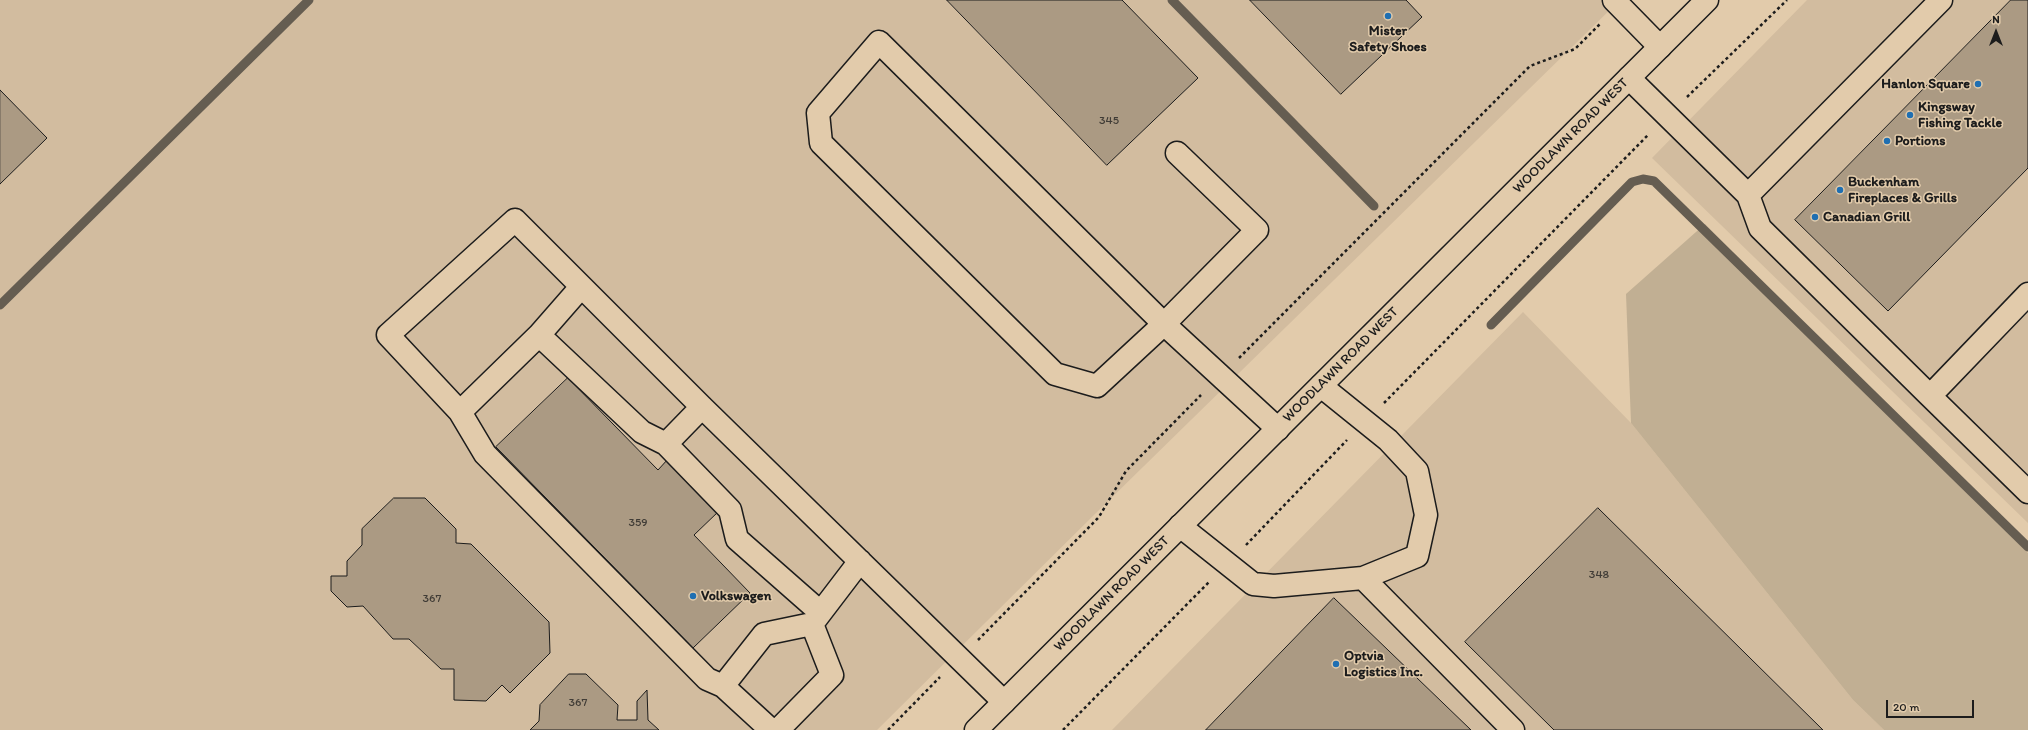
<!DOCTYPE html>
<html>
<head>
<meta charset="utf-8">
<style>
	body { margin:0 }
	#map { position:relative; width:2028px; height:730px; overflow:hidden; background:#e2cbab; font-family:Itim,sans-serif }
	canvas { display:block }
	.north { position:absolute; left:1976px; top:12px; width:40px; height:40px; -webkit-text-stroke:3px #e2cbab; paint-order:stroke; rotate:0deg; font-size:11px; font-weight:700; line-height:16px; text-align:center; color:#1c1c1c }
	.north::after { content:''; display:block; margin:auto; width:14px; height:18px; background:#1c1c1c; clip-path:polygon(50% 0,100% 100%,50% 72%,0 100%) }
	.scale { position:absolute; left:1886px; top:700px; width:88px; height:18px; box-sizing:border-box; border:2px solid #1c1c1c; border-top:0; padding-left:5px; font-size:12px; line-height:14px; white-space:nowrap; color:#1c1c1c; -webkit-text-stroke:3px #e2cbab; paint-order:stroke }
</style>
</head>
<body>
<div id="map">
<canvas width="2028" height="730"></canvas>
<div class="north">N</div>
<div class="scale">20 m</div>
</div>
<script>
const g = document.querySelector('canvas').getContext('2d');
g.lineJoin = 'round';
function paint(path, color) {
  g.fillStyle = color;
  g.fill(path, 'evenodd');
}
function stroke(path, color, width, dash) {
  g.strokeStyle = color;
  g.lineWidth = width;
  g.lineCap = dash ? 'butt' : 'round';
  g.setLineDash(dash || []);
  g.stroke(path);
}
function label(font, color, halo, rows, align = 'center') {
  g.font = font + ' Itim,sans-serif';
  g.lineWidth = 3;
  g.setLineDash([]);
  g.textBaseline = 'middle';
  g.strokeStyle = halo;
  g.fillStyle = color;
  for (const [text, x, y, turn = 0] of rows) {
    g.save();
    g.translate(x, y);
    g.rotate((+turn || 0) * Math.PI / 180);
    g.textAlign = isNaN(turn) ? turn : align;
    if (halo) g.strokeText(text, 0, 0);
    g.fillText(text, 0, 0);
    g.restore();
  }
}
paint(new Path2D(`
	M0,0H1620L1096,513L877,730H0Z
	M1807,0H2028V523L1652,158Z
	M1523,312L1631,423L1853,700L1884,730H1112Z`), '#d2bc9f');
paint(new Path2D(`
	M1705,224L2028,553V730H1884L1853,700L1631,423L1626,294Z`), '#c1af93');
stroke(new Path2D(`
	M1172,0L1374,206
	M0,305L309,0
	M1491,325L1632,182L1643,179L1654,181L2028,547`), '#655d51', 9);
const building = new Path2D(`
	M947,0H1122L1198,78L1107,165Z
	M1250,0H1406L1422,17L1341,94Z
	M2011,0H2028V168L1888,311L1795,220Z
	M0,90L47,138L0,184Z
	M568,378L658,470L668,459L719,511L694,535L750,593L693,648L496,447Z
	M394,498H425L456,529V543L471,544L549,622L550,653L510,693L502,685L486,701L454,700V669H441L409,639H393L363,606L347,607L331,591V576H347V561L362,545V529Z
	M1598,508L1823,730H1554L1465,642Z
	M1334,598L1471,730H1206Z
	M569,674H586L618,705L617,720H637V701L647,690L648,720L659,730H530L539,721L540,705Z`);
paint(building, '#ab9a83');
stroke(building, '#1c1c1c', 1);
const minor = new Path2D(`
	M1614,0L1660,47
	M1629,78L1748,195L1760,228L1930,396L2028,294
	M1177,153L1257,230L1164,324L1097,386L1055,374L821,143L818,113L879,42L1164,324L1278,429
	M1748,195L1941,0
	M581,287L539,335L642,432L666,444L730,510L737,539L820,612
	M539,335L460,412L388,335L515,220L702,407L1004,702
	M1930,396L2028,492
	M460,412L485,454L707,679L723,686
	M666,444L702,407
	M1180,526L1253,584L1274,586L1363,578L1417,556L1426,515L1417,471L1388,440L1321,386
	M1363,578L1513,730
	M771,730L723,686L764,634L812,624
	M778,730L832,675L812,624L860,561`);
const major = new Path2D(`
	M976,730L1707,0`);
stroke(minor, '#1c1c1c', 25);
stroke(major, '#1c1c1c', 25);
stroke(new Path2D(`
	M1687,97L1787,0
	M1239,358L1530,66L1575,49L1601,23
	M1384,403L1649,134
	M1246,545L1347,440
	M978,640L1099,517L1126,471L1201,395
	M888,730L940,677
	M1063,730L1209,582`), '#1c1c1c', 2.5, [3, 3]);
stroke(minor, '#e2cbab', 22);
stroke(major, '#e2cbab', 22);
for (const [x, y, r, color] of [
	[1388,16,4,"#1f6fb2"],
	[1978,84,4,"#1f6fb2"],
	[1910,115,4,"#1f6fb2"],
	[1887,141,4,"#1f6fb2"],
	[1840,190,4,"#1f6fb2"],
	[1815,217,4,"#1f6fb2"],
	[693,596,4,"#1f6fb2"],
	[1336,664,4,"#1f6fb2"]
]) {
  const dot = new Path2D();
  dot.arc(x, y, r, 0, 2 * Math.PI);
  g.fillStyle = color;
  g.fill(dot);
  stroke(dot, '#e2cbab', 1.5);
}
label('12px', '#403c36', null, [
	["345",1109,121],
	["359",638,523],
	["348",1599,575],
	["367",432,599],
	["367",578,703]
]);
label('bold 14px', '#1c1c1c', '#e2cbab', [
	["Mister",1388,31,"center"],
	["Safety Shoes",1388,47,"center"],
	["Hanlon Square",1970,84,"right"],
	["Kingsway",1918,107],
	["Fishing Tackle",1918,123],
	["Portions",1895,141],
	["Buckenham",1848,182],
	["Fireplaces & Grills",1848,198],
	["Canadian Grill",1823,217],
	["Volkswagen",701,596],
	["Optvia",1344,656],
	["Logistics Inc.",1344,672]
], 'left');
label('14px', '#1c1c1c', '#e2cbab', [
	["WOODLAWN ROAD WEST",1571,136,-45],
	["WOODLAWN ROAD WEST",1341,365,-45],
	["WOODLAWN ROAD WEST",1112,594,-45]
]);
</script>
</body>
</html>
